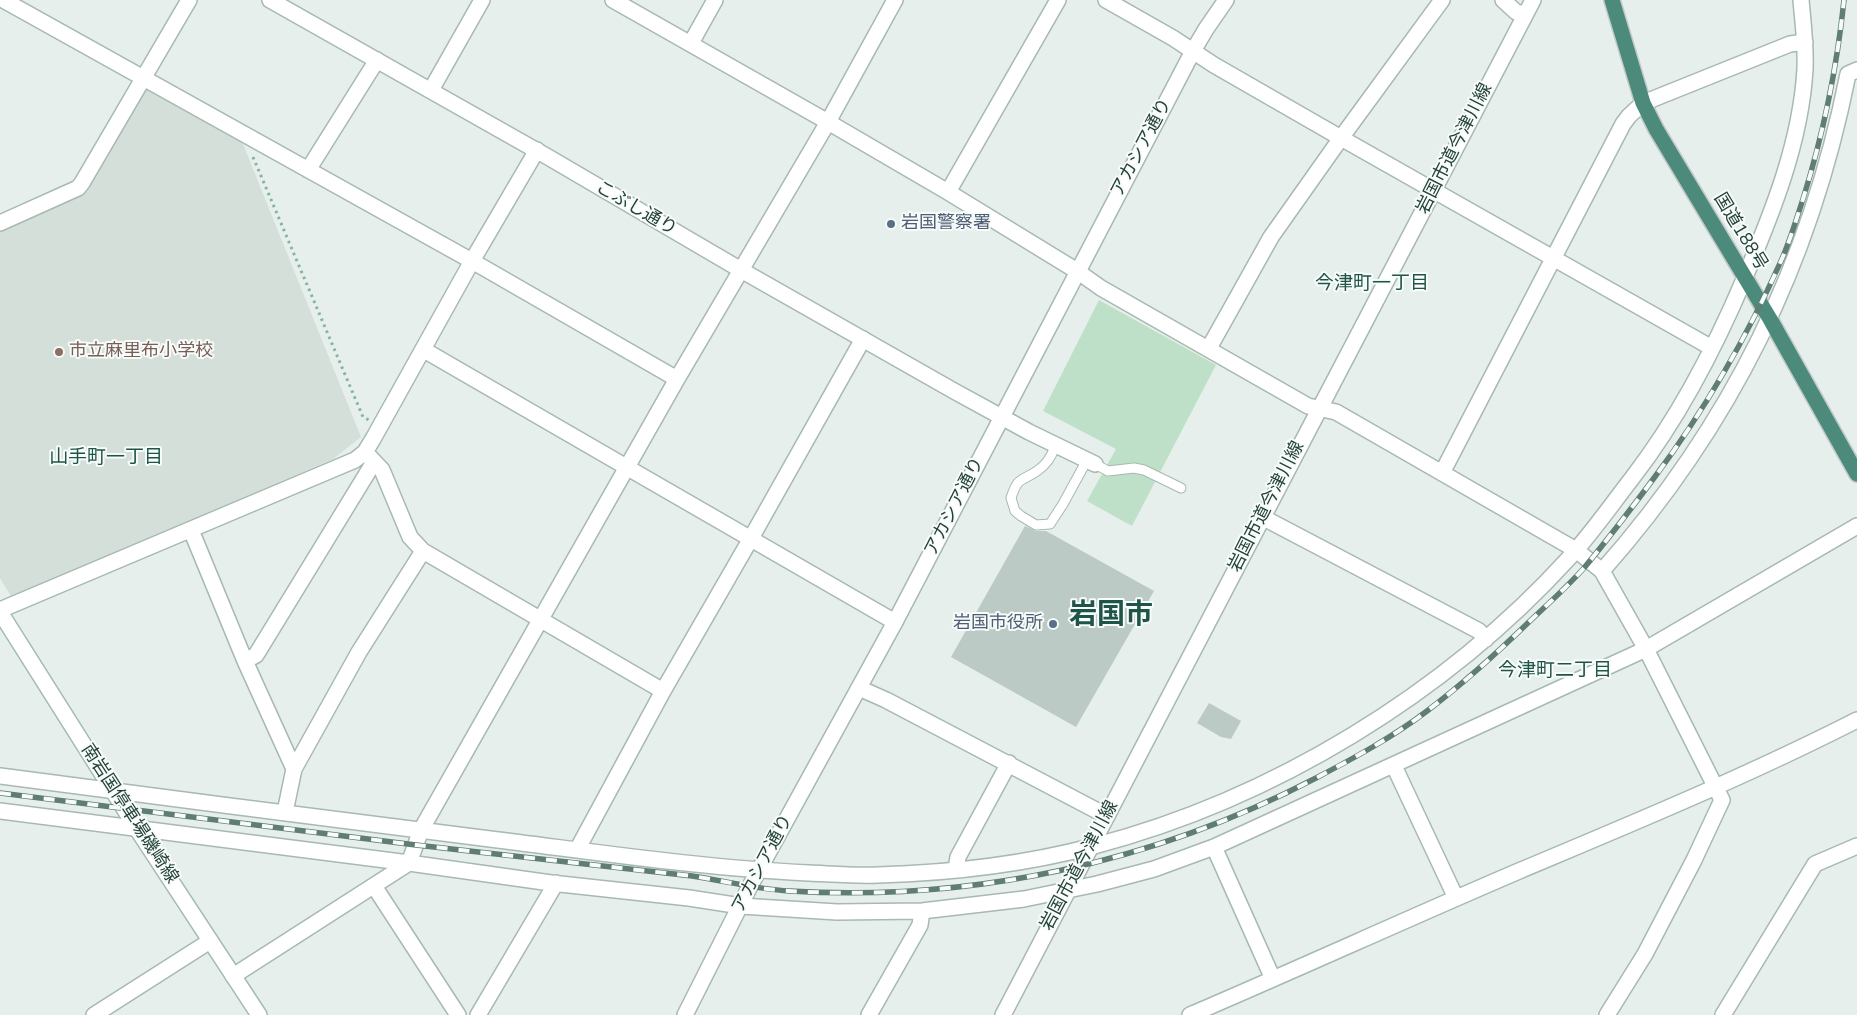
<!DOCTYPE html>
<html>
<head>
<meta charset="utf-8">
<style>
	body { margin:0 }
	canvas { display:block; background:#e6efeb }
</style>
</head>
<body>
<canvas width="1857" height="1015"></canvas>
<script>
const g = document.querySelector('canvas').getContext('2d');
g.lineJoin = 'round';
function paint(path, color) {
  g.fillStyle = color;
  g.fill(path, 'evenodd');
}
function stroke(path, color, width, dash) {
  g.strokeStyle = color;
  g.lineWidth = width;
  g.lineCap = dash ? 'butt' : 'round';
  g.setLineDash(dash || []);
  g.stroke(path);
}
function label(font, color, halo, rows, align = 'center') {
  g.font = font + ' "Nunito Sans","Noto Sans JP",sans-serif';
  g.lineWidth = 4;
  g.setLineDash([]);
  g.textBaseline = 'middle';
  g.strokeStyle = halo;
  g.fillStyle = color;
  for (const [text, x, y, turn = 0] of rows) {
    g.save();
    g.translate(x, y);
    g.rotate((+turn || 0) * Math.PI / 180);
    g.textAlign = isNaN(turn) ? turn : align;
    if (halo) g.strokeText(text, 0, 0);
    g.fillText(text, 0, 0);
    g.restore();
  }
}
paint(new Path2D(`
	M148,86L241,139L361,437L333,459L12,598L0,578V228L84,191Z`), '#d4dfda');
paint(new Path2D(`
	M1099,300L1216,365L1132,526L1087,501L1116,449L1043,411Z`), '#bfe0c8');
paint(new Path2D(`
	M1025,526L1036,531H1046L1154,591L1076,727L951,657Z
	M1209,703L1241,721L1231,739L1221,737L1197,723Z`), '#bbcac4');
const service = new Path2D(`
	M1055,446C1052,456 1046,465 1037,471C1021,482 1018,476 1011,498L1015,511L1021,516L1036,525L1050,524L1063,504L1087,460
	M1095,464L1108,471L1134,468L1144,470L1181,488`);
const minor = new Path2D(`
	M613,0L828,122L948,192L1077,271L1101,288L1308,406L1336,412L1576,550L1602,571L1646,649L1722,800L1694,860L1645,954L1607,1015
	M1106,0L1173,38L1214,65L1341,138L1712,348
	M1503,0L1516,12L1524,14
	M5,1L472,261L677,379
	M691,43L715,0
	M431,90L482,0
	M308,170L377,60
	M948,192L1058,0
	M0,223L78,188L82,183L189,0
	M1209,348L1271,237L1341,138L1442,0
	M424,350C581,440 738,533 895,622
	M365,452L382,470L410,537L423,551L663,691
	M1442,473L1623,124L1629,116L1643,103L1790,44L1805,42
	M1262,517L1479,631L1486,639
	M191,530L245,661L294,769
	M1602,571C1731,425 1810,265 1848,74L1857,70
	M0,610L355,460L365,452L373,439L472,261L537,150
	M245,661L256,655L374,462
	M859,688L886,700L1107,816
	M1394,766L1456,898
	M0,776C163,798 327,818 490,839C596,852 702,868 809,873C832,874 855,876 878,875C949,873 1026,864 1094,846C1273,799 1445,694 1569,558C1592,533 1612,504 1633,477C1680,416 1715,348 1745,277C1773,211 1801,141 1805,69C1806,45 1803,23 1801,0
	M0,811L409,863L551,883L689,898L741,906L837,912L922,911L1024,899L1097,884L1154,869L1214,847L1646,649L1857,526
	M285,812L294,769L359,652L423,551
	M1214,847L1273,979
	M577,850L663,691L750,540L863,339
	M956,869L958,857L1009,763
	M374,886L458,1015
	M233,976L409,863L421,830L677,379L828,122L895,0
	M94,1015L210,941
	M478,1015L556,883
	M869,1015L920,925L922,911
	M1190,1015C1300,968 1409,918 1519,871C1633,823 1747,776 1857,720
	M1723,1015L1815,864L1857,846`);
const tertiary = new Path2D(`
	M270,0L548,157L741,270L954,391L1029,432L1095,464
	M685,1015L749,888L895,622L1193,51L1206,29L1226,0
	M1003,1015L1533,0`);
const secondary = new Path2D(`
	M0,612L137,829L259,1015`);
const trunk = new Path2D(`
	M1612,0L1643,103L1656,129L1770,319L1857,474`);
stroke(service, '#a8b8b2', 11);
stroke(minor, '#a8b8b2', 18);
stroke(tertiary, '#a8b8b2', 18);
stroke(secondary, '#a4bbb3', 18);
stroke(trunk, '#c2cac8', 18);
stroke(new Path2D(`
	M253,157L363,417L369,420`), '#86b3a5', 3, [2.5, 4]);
stroke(service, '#fff', 9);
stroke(minor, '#fff', 15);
stroke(tertiary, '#fff', 15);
stroke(secondary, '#fff', 15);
stroke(trunk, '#4c8a7c', 15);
const rail = new Path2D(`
	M0,793L416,845L692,876C725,881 756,889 789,891C972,902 1153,863 1316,778C1354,758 1393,737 1427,711C1464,683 1498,652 1531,620C1549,603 1567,587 1584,568C1608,539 1631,509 1654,478C1704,411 1747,337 1781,261C1790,241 1796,220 1803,199C1823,135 1837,67 1844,0`);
stroke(rail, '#5f7d75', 5.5);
stroke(rail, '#f7fbf9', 4, [11]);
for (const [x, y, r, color] of [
	[891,224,5,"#5c6f8a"],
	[59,352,5,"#8d6e63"],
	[1053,624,5,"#5c6f8a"]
]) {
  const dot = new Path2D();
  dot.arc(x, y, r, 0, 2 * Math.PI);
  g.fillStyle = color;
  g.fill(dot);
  stroke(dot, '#f7fbf9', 2);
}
label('18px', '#24423a', '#f7fbf9', [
	["アカシア通り",1142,148,-62],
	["岩国市道今津川線",1455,149,-63],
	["こぶし通り",636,209,30],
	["国道188号",1740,232,59],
	["アカシア通り",955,507,-63],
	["岩国市道今津川線",1267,507,-63],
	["南岩国停車場磯崎線",129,814,57],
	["アカシア通り",763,864,-62],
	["岩国市道今津川線",1080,866,-62]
]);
label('18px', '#4e5e75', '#f7fbf9', [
	["岩国警察署",901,224],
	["岩国市役所",1043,624,"right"]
], 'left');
label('18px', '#785e54', '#f7fbf9', [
	["市立麻里布小学校",69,352]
], 'left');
label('19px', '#1f5548', '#f7fbf9', [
	["今津町一丁目",1372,284],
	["山手町一丁目",106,458],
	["今津町二丁目",1555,671]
]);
label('bold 28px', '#1f5548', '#f7fbf9', [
	["岩国市",1111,616]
]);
</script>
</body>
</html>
